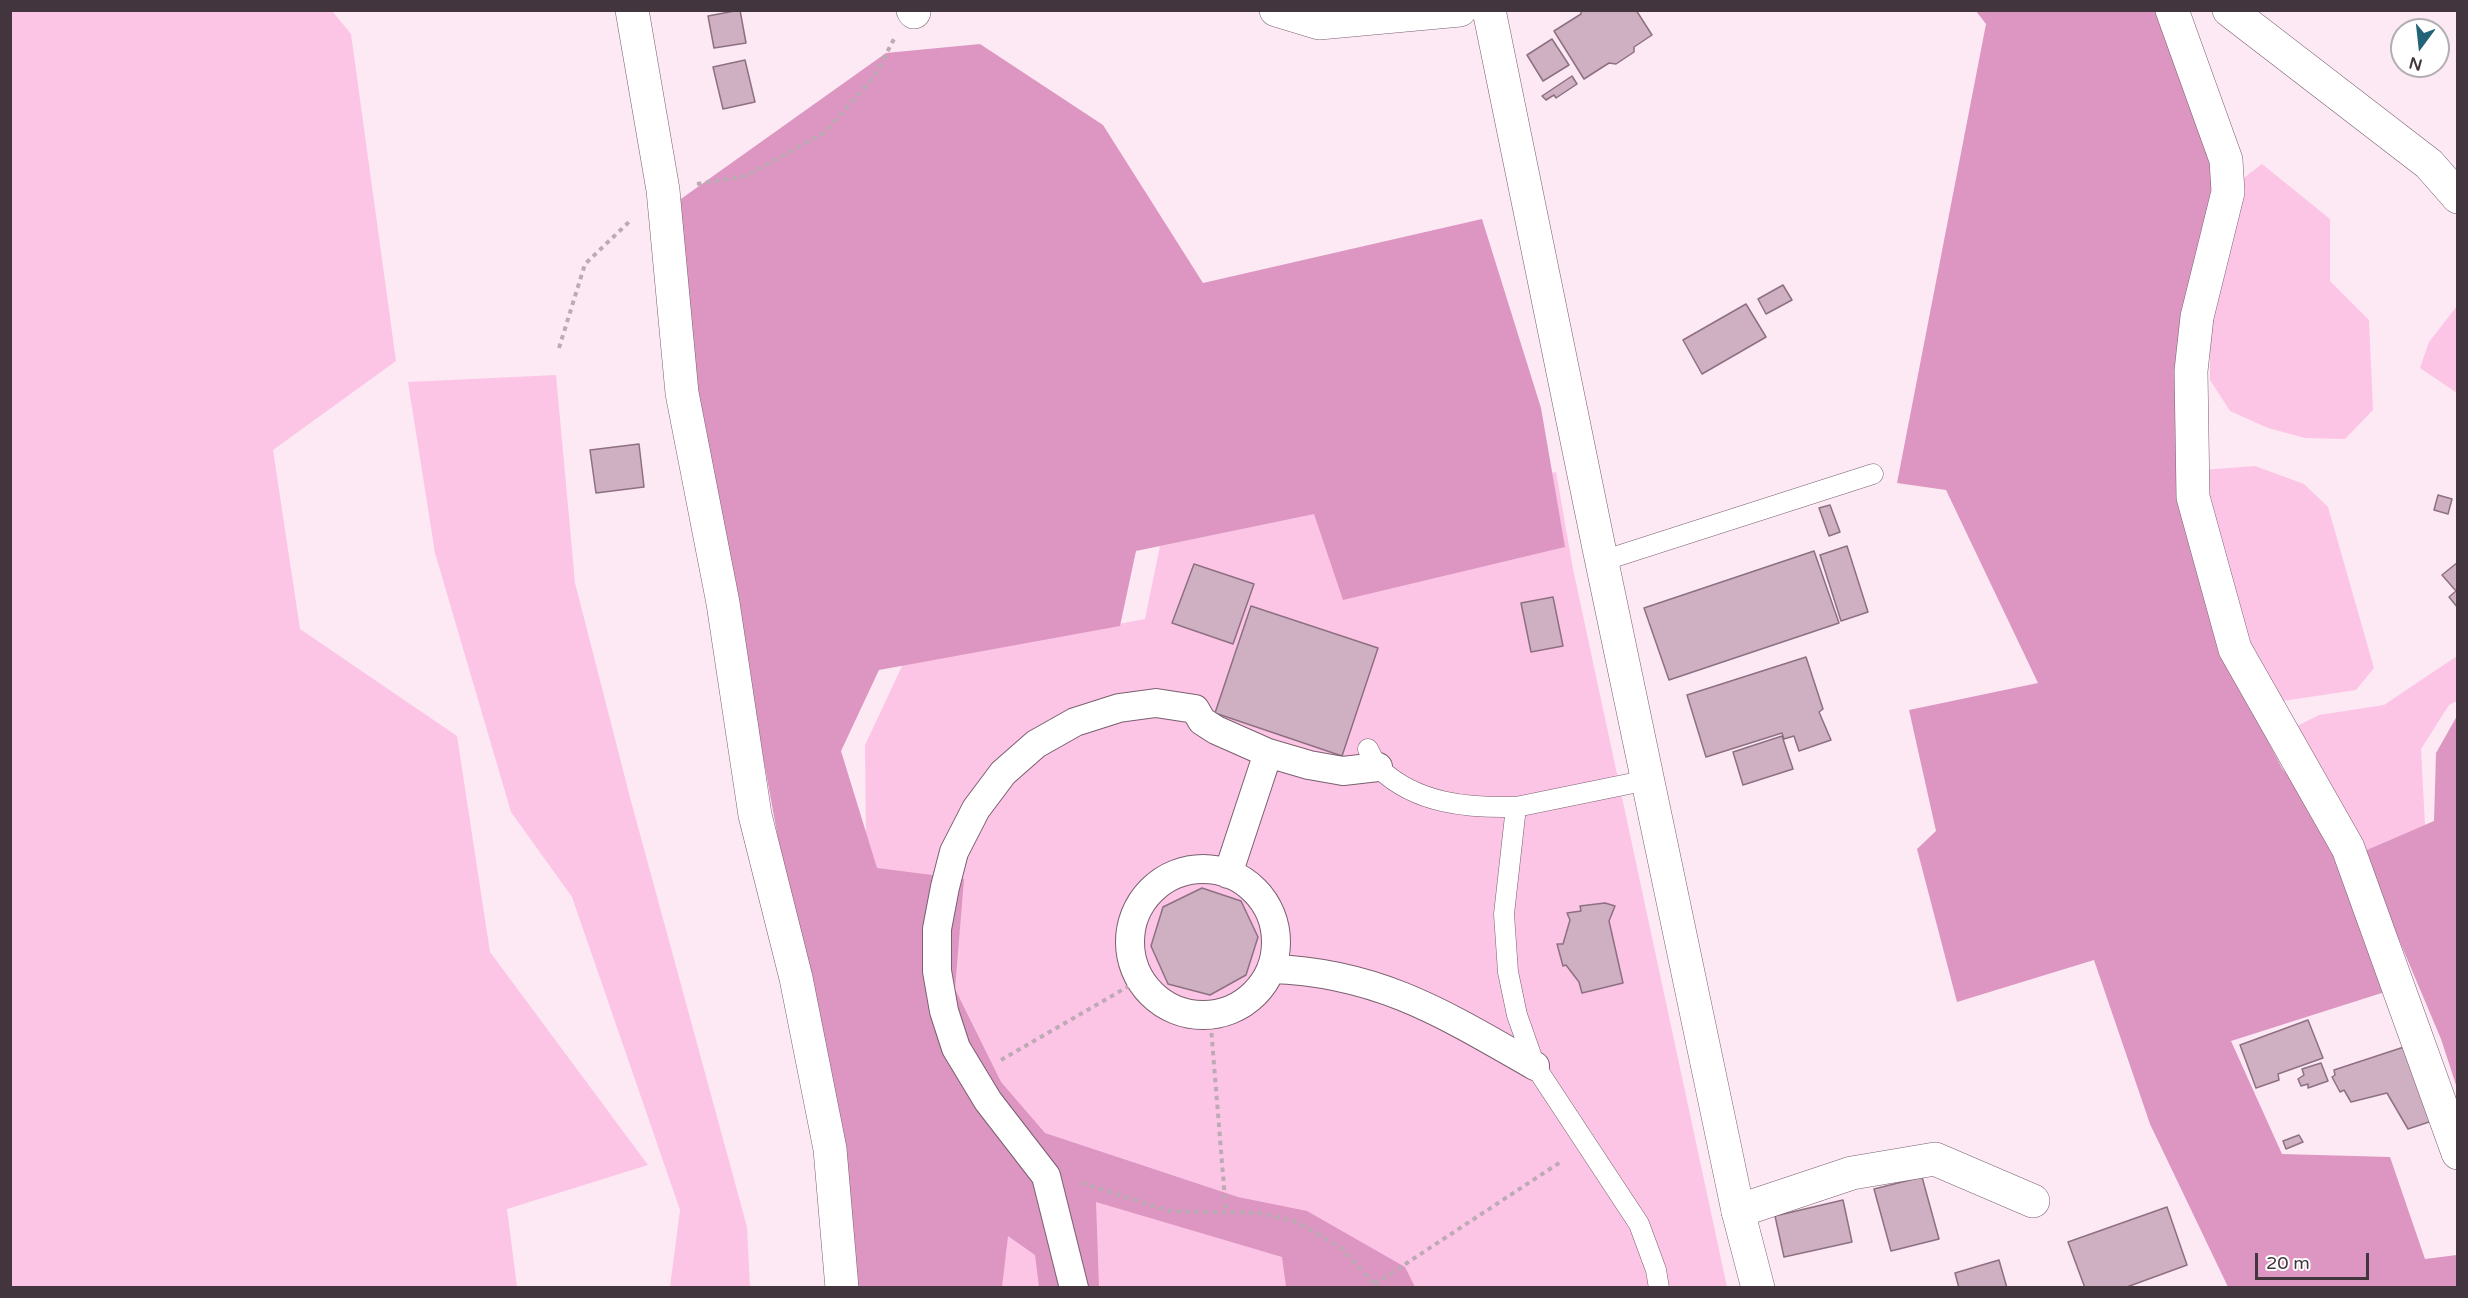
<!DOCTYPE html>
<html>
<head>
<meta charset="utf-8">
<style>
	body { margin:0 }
	#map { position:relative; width:2468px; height:1298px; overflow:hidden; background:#fce9f4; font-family:"Varela Round",sans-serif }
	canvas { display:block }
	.frame { position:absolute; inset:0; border:12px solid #42353d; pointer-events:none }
	.north { position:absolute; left:2390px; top:18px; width:60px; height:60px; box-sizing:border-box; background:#fff; border:2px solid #b3aeb1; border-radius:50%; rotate:195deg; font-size:16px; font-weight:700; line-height:24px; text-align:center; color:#42353d }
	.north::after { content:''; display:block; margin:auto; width:21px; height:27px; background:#226377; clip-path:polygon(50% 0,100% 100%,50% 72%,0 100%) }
	.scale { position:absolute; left:2255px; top:1253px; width:114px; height:27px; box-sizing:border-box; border:3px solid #42353d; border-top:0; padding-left:8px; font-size:18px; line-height:21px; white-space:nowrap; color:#42353d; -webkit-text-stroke:4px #fff; paint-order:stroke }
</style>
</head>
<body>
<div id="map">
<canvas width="2468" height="1298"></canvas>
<div class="frame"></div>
<div class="north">N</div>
<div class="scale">20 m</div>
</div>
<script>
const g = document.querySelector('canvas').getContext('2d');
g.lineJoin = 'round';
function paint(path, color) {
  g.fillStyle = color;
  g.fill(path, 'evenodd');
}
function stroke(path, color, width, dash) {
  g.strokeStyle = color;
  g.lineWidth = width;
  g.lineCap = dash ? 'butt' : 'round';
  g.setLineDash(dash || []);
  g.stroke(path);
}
paint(new Path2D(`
	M10,11H332L351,34L396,361L273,450L300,629L457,736L490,952L648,1165L507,1209L517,1287H11Z
	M2262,164L2330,219V281L2369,320L2373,410L2345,439L2305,438L2268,428L2230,411L2210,380V329L2241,180Z
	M2457,306V393L2420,368L2429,342Z
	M556,375L575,583L632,805L747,1227L750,1287H670L680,1210L572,897L511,812L435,553L408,382Z
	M2255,466L2304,484L2328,507L2374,668L2356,690L2283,701L2248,644L2202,470Z
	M1556,472L1573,569L1727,1287H931L867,929L865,745L903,664L1145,619L1160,546L1325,511Z
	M2457,656V701L2449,705L2421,749L2425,825L2362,852L2289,730L2319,715L2384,705Z`), '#fcc5e5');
paint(new Path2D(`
	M1976,11H2155L2216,167V190L2183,332L2227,662L2282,768L2341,844L2388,991L2231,1041L2282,1154L2390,1157L2425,1259L2457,1255V1287H2228L2150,1124L2094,960L1957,1002L1917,849L1936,831L1909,710L2038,683L1946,490L1897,483L1986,24Z
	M980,44L1103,125L1203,283L1482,219L1541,408L1565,547L1343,600L1314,514L1136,551L1120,626L879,670L841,751L877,868L964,879L955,989L1001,1082L1045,1133L1238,1197L1307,1211L1405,1267L1415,1287H1286L1282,1257L1096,1202L1099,1287H1039L1035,1255L1008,1236L1002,1287H855L785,876L695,387L678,201L886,53Z
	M2457,716V1088L2441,1039L2362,852L2434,821L2436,753Z`), '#dc96c1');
const building = new Path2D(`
	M740,10L746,43L714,48L708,16Z
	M1581,10H1636L1652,35L1634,47V52L1616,64L1609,63L1584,79L1554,31L1581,14Z
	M1552,39L1569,65L1543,81L1527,55Z
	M745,60L755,102L723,109L713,67Z
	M1572,76L1577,84L1556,98L1554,95L1546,100L1542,96Z
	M1783,285L1792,300L1766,314L1758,299Z
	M1746,304L1766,337L1702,374L1683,340Z
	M639,444L644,487L596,493L590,450Z
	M2438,495L2452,499L2448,514L2434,510Z
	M1830,505L1840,532L1829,536L1819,508Z
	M1847,546L1868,612L1841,621L1820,555Z
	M1814,551L1839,623L1669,680L1644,608Z
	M2458,562V608L2449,597L2456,591L2442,575Z
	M1194,564L1254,584L1233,644L1172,623Z
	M1553,597L1563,646L1531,652L1521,603Z
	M1251,606L1378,648L1342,756L1215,713Z
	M1806,657L1823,709L1819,712L1831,740L1799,751L1794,736L1784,739L1782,733L1706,757L1687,695Z
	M1782,736L1793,769L1743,785L1733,752Z
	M1202,888L1241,901L1258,937L1246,975L1210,995L1168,984L1151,946L1163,907Z
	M1605,903L1615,906L1609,921L1623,983L1582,993L1579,982L1566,965L1563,966L1557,944H1563L1570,920L1567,913L1581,911L1580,906Z
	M2308,1020L2323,1058L2278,1074L2279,1080L2256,1088L2240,1045Z
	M2407,1046L2432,1121L2408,1129L2387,1093L2351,1102L2344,1090L2340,1092L2332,1077L2335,1075L2334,1070Z
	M2321,1063L2328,1081L2308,1088V1084L2301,1086L2298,1079L2304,1075L2302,1069Z
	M2299,1135L2303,1142L2286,1149L2283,1141Z
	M1922,1177L1939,1239L1891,1251L1874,1189Z
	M1843,1200L1852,1242L1784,1257L1775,1216Z
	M2167,1207L2187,1265L2124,1288H2085L2068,1242Z
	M1999,1260L2007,1288H1959L1955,1273Z`);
paint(building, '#cfb0c2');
stroke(building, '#8d7081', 1.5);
const service = new Path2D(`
	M1602,561L1873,474
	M1368,749C1371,755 1375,764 1380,769C1417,804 1468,808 1516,807
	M1648,780L1516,807L1504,914L1508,972L1517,1015L1535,1066L1639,1224L1656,1270L1659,1288`);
const pedestrian = new Path2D(`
	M1130 942a73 73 0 1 1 146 0a73 73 0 1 1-146 0Z
	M1228,874L1268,753
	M1271,969C1378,972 1446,1015 1535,1066
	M1074,1288L1046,1176L988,1101L956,1048L944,1011L937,971V929L945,887L954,852L976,809L1003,773L1036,744L1075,722L1119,708L1156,703L1195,709L1202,721L1216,730L1268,753L1309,765L1343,771L1378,767`);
const minor = new Path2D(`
	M632,10L663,190L682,393L723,603L755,815L796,978L830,1149L842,1288
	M913,10L914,12
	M1276,10L1319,23L1460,10
	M2172,10L2226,160L2228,192L2197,317L2191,371L2193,497L2235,649L2348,848L2458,1153
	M2229,10L2429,164L2458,197
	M1738,1211L1852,1173L1935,1159L2033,1201`);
const tertiary = new Path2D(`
	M1489,10L1600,553L1738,1211L1758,1288`);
stroke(service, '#7a5f6f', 21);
stroke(pedestrian, '#7a5f6f', 30);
stroke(minor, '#7a5f6f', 34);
stroke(tertiary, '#7a5f6f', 34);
stroke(new Path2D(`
	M697,184L746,176L824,133L874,77L894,39
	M559,348L585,264L630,221
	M1210,1015L1226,1212
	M1001,1060L1141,979
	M1082,1183L1169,1211L1260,1213L1297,1222L1341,1248L1378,1288
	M1375,1284L1562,1161`), '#bcabb5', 4, [4.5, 4.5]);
stroke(service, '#fff', 20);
stroke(pedestrian, '#fff', 28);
stroke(minor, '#fff', 33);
stroke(tertiary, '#fff', 33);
</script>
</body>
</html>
